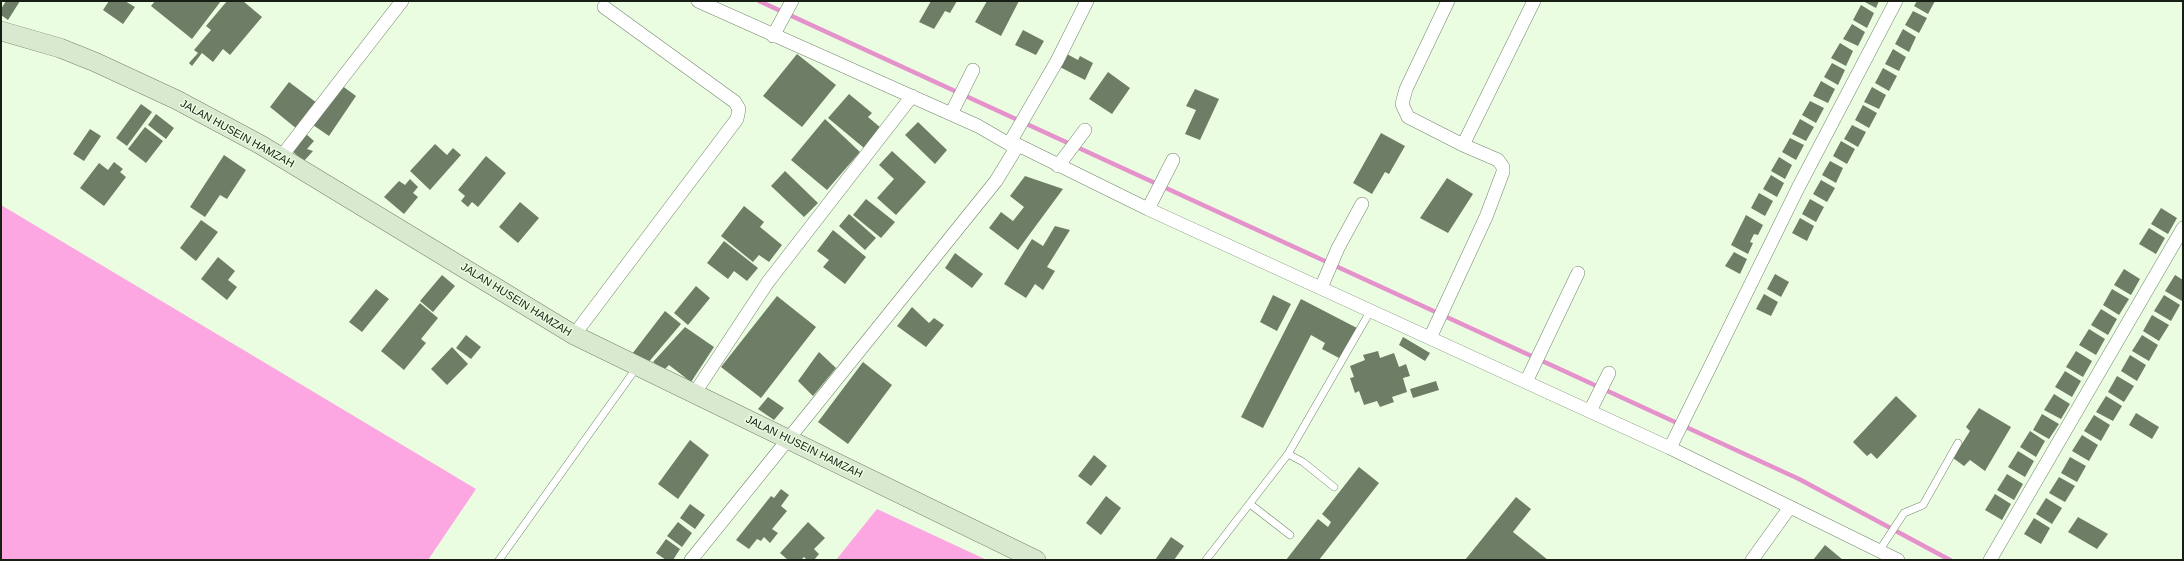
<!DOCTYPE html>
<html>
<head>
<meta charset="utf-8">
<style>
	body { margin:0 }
	#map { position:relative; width:2184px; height:561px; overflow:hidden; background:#eafde1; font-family:Helvetica,sans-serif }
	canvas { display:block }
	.frame { position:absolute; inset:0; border:2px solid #171e14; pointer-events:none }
</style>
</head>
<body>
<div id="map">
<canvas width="2184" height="561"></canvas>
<div class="frame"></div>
</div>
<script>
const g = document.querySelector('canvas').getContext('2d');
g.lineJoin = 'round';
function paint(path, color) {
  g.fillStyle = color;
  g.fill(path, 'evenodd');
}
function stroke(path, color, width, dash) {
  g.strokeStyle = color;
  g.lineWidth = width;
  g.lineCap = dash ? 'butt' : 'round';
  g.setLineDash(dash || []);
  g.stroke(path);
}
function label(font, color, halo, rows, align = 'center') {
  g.font = font + ' Helvetica,sans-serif';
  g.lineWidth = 3;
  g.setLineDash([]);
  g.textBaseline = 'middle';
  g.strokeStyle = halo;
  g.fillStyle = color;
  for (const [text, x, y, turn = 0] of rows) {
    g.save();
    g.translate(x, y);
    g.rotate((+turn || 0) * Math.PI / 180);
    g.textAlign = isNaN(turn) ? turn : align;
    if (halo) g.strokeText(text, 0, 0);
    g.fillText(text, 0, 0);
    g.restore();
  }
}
paint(new Path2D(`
	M1,205L476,489L428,560H1Z
	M877,509L987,560H836Z`), '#fca7e2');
stroke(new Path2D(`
	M759,1L1799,479L1950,560`), '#e591cc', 4.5);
paint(new Path2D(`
	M6,1H20L8,20L1,15V9Z
	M109,1H125L135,7L123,24L103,10Z
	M155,1H221L192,39L151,6Z
	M227,1H243L262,17L230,55L223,49L213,62L202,53L192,66L189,63L198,53L194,50L211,30L206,26Z
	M931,1H957L950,13L945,11L934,29L919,22Z
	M987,1H1019L1001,36L975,22Z
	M1863,1H1879L1876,8Z
	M1917,1H1935L1928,14L1914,6Z
	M1861,5L1874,13L1867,28L1853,20Z
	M1913,11L1927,18L1919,33L1905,25Z
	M1852,24L1865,32L1858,46L1843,39Z
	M1903,29L1916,37L1909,52L1895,44Z
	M1023,30L1044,41L1036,55L1015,45Z
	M1840,43L1853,51L1846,66L1831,58Z
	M1893,49L1906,57L1899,71L1885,64Z
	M1065,53L1078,60L1080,56L1093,63L1085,80L1058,66Z
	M797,54L836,85L802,127L763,96Z
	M1832,63L1845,70L1838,85L1824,77Z
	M1883,68L1897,76L1889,91L1875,83Z
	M1108,72L1130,88L1112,114L1089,99Z
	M1821,81L1835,89L1828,103L1813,96Z
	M289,82L317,103L297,129L270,107Z
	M341,85L356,96L329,136L313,125Z
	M1872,87L1886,95L1879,109L1864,102Z
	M1195,89L1219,99L1200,140L1185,134L1196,110L1186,106Z
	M849,94L872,113L868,117L881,128L864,148L828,118Z
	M1810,101L1824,108L1816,123L1802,115Z
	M141,104L152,112L127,146L116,138Z
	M1863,105L1877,113L1869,128L1855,120Z
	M156,114L174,128L166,139L148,125Z
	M825,119L860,152L827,190L791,160Z
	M1800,119L1814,127L1806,141L1792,134Z
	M918,122L947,150L935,164L905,135Z
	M1852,125L1866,132L1858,147L1844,139Z
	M145,127L163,141L146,163L128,149Z
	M90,129L101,136L84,161L73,154Z
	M1381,133L1405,146L1389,174L1385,172L1372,194L1353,183Z
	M306,134L314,141L307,149L313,151L304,161L292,151Z
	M1790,138L1804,145L1796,160L1782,152Z
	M1841,141L1855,149L1847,164L1833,156Z
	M435,144L447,155L453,148L461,155L430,190L410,171Z
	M892,151L926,182L896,215L877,198L894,179L879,165Z
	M224,155L246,170L227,199L220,195L205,217L190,207Z
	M486,156L506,173L478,207L472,202L468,207L461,201L465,196L458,190Z
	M1779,157L1792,165L1785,179L1771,171Z
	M1830,161L1843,168L1836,183L1822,175Z
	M114,162L123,169L120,172L126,177L104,206L80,188L99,163L108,170Z
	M785,171L818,203L804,217L771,186Z
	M1771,175L1784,183L1777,197L1763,189Z
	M1025,176L1063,189L1018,250L989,228L1001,212L1013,221L1024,207L1010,196Z
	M1447,178L1473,194L1448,233L1420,218Z
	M410,179L418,187L413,193L418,197L404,214L384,197L399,181L405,185Z
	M1821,180L1835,188L1827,202L1813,194Z
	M1759,193L1773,201L1765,216L1751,208Z
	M866,199L895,222L881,238L853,215Z
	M1810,199L1824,207L1816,222L1802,214Z
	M520,202L539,218L518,243L499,227Z
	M744,206L764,222L760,227L782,245L769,262L759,255L753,262L721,236Z
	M2161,208L2177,218L2168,234L2151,224Z
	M849,214L876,238L865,250L839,226Z
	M1746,215L1763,225L1758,235L1754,234L1750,242L1753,243L1748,254L1731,245Z
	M1800,218L1814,226L1807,241L1792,233Z
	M201,220L218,232L196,261L180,248Z
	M1055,226L1070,230L1047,267L1055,271L1043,290L1035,284L1026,298L1004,284L1032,239L1043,246Z
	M2149,228L2165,238L2156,254L2139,244Z
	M833,230L866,257L845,284L823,267L829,260L817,251Z
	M724,241L758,268L747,281L734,271L728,279L707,263Z
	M1734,252L1747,259L1740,274L1725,266Z
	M955,253L983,274L972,288L945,268Z
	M218,257L235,271L228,280L237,287L227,300L201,279Z
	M2124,269L2140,279L2131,295L2114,285Z
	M1775,274L1789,282L1781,297L1767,289Z
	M442,275L455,286L433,312L420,301Z
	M2175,275L2183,280L2182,301L2165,291Z
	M696,286L710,298L688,325L674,313Z
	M376,289L389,299L362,332L349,322Z
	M2112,289L2129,299L2119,315L2103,305Z
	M1764,294L1778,302L1771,316L1756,309Z
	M1273,295L1291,304L1277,331L1260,322Z
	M2164,295L2180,305L2171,321L2154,311Z
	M777,296L816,327L761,398L721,367Z
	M1301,299L1357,328L1341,359L1322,349L1325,343L1311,335L1263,428L1241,417Z
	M420,303L438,318L421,339L426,343L404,370L381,351Z
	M912,307L929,323L934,318L944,325L926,347L897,326Z
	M2101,309L2117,319L2108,335L2091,325Z
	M665,311L681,324L647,364L632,354Z
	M2152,315L2169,325L2159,341L2143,331Z
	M685,327L714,347L691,382L669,365L664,370L653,362Z
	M2089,329L2105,339L2096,355L2079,345Z
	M466,335L481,347L471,359L456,348Z
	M2142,335L2158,345L2149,361L2132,351Z
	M1403,337L1430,353L1425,361L1399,345Z
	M452,347L468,364L447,385L431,369Z
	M1378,351L1380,358L1394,353L1399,367L1406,364L1410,376L1403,378L1407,392L1392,397L1394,402L1380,407L1377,401L1364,405L1359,391L1355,393L1350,378L1354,377L1350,366L1365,360L1363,355Z
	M2076,351L2092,361L2083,377L2066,367Z
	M819,352L836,368L813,396L798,381Z
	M2130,355L2146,365L2137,381L2121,371Z
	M863,362L892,385L848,444L818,422Z
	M2065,371L2081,381L2072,397L2055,387Z
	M2117,376L2134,386L2124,402L2108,392Z
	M1436,381L1439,390L1413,398L1410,389Z
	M2054,394L2070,404L2061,419L2044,410Z
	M1896,396L1917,416L1877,459L1871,453L1867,456L1853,442Z
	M2106,396L2122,406L2113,421L2096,412Z
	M768,397L784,408L774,420L758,409Z
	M1979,408L2011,427L1985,471L1970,460L1964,466L1953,458L1970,431L1966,427Z
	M2136,413L2159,427L2152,439L2129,425Z
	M2042,414L2059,424L2049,439L2033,430Z
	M2094,415L2110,425L2101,441L2084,431Z
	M2030,431L2045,441L2036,457L2020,447Z
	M2082,435L2098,445L2089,461L2072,451Z
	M690,440L709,455L678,499L658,484Z
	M2018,451L2034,461L2025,477L2008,467Z
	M1094,455L1107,466L1091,486L1078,476Z
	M2070,457L2086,466L2077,482L2061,473Z
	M1359,467L1379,483L1319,560H1286L1318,519L1328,527L1331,522L1322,514Z
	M2007,474L2023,484L2014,500L1997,490Z
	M2059,477L2075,486L2065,502L2049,493Z
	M781,489L789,495L781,506L787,511L772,529L778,533L770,543L764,537L761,541L757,539L749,549L736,540L771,496L774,498Z
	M1995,494L2011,504L2002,520L1985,510Z
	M1106,496L1121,508L1101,535L1086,523Z
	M1516,497L1531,509L1513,532L1548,560H1465Z
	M2046,498L2062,508L2052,524L2036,514Z
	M690,504L705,515L695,529L680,518Z
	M2078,517L2108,534L2097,549L2068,532Z
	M2034,518L2050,528L2041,544L2024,534Z
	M678,522L692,533L682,547L667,536Z
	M808,522L825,538L814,549L819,554L814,560H807L804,557L801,560H788L780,553Z
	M1171,537L1184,546L1174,560H1155Z
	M666,539L680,549L673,560H666L656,553Z
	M1825,545L1843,560H1813Z`), '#6e7e66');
const lane = new Path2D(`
	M1288,454L1371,310
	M1250,504L1290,535
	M1879,551L1904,513L1923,505L1958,443
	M499,560L637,367
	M1206,560L1288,454L1303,462L1334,487`);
const street = new Path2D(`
	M698,1L978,126L1009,144L1018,145L1148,209L1670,448L1898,560
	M1448,1L1406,89L1402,104L1408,117L1463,145
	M773,36L792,1
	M951,114L973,70
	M1009,144L1057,61L1087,1
	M281,157L402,1
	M1058,166L1085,130
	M1148,209L1173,160
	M1321,288L1338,248L1362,204
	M574,335L737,119L739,109L735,102L604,7
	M1430,338L1486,217L1503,172V167L1498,160L1463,145L1534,1
	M1526,382L1578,273
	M694,394L768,282L912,96
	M1590,411L1609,373
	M1670,448L1798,188L1896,1
	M691,560L996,181L1018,145
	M1752,560L1790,507
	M1990,560L2183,228`);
const secondary = new Path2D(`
	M1,31L60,48L95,62L177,100L261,145L574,335L1036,560`);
stroke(lane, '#73836b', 8);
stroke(street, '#73836b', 14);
stroke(secondary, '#73836b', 20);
stroke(lane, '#fff', 7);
stroke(street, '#fff', 13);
stroke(secondary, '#d9e9d0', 19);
label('11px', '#171e14', '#eafde1', [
	["JALAN HUSEIN HAMZAH",237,134,29],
	["JALAN HUSEIN HAMZAH",516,300,32],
	["JALAN HUSEIN HAMZAH",804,447,26]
]);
</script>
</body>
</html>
